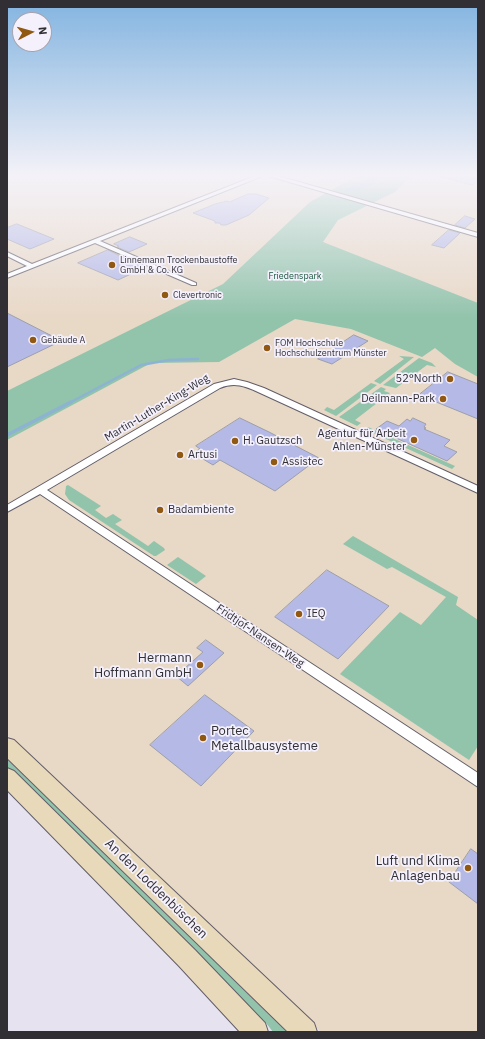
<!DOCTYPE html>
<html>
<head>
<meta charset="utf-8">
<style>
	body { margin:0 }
	#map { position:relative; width:485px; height:1039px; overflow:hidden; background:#e7e2ef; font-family:"IBM Plex Sans",sans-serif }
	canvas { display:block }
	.frame { position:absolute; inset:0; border:8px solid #312f34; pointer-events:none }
	.north { position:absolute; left:12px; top:12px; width:40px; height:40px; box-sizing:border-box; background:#f4f0fc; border:1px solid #a6a3ac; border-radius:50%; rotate:84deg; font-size:11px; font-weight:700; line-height:16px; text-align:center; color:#312f34 }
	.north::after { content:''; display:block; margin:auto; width:14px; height:18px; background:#915812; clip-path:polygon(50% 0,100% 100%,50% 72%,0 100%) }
</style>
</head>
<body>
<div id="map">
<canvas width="485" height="1039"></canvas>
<div class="frame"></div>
<div class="north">N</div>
</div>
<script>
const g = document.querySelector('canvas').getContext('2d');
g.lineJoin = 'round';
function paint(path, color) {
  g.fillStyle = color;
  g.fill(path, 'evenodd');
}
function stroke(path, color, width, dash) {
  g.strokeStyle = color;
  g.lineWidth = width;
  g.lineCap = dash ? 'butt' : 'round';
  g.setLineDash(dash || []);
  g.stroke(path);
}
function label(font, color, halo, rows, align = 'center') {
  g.font = font + ' "IBM Plex Sans",sans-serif';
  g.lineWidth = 3.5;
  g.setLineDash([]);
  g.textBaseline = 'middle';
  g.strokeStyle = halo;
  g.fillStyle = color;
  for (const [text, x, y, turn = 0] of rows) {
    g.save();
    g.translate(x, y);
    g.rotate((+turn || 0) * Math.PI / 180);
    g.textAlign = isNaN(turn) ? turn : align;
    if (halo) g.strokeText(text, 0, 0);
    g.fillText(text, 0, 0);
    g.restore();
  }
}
paint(new Path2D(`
	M7,174H478V1032H321L7,735Z`), '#e8d8c6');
paint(new Path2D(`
	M360,174H412L395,192L338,220L323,242L478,303V377L455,364L435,348L422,357L351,329L295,319L219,362L151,363L7,440V391L223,284L310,202Z
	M399,356L414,357L380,384L374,381L404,359Z
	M419,358L432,363L436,367L427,365L396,388L383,385Z
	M371,383L377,385L336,416L324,410L327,407L334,410Z
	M381,387L386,389L384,391L390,393L355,420L361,423L357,426L339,417Z
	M368,427L455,466L452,469L364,429Z
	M68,485L101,506L95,510L106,518L113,514L122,520L115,524L148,546L154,541L164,548L165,550L156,556H154L69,500L65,494L66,486Z
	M353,536L458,597L456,605L478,620V746L469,760L340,674L400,612L421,625L446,597L392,567L387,569L343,544Z
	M178,557L206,576L196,584L167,565Z
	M7,759L287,1032H273L266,1023L7,767Z`), '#92c3ab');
paint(new Path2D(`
	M372,174L382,175L372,185L351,191L348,192L345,189L364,182Z`), '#8db3d3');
stroke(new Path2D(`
	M69,403L141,365L169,360L198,359`), '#8db3d3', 2.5);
stroke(new Path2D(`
	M7,435L71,402`), '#8db3d3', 3.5);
const building = new Path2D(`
	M442,174H478V181L472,185L441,177Z
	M248,194H256L269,198L249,215L226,225H221L220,223H215V221L193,213L215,204L227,201L229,202Z
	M465,216L475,219L465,228L455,225Z
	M17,224L54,239L30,249L7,239V228Z
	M449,230L460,233L444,248L432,245Z
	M130,237L147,244L129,252L117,247L119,246L114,244Z
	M108,250L120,256L146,267L118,280L78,263Z
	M7,313L52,336L61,341L7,367Z
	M354,335L368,341L332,364L318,359Z
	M448,372L478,384V419L419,395Z
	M240,418L269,432L319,458L275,491L220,460L213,465L193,453L200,449L196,446Z
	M413,418L426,424L424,427L426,428L424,429L450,440L444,446L457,452L447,461L376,429L387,421L399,426L407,419L410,421Z
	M327,570L389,606L338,659L275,617Z
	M206,640L224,653L188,686L176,676L203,652L197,648Z
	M205,695L254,731L201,786L150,745Z
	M471,849L478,854V904L449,882Z`);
paint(building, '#b5b9e5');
stroke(building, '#9d9fab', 1);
const minor = new Path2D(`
	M260,174H271L478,233V237L265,175L100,241L196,283V285H192L95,243L7,278V274L27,266L7,256V252L32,264Z
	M234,379L247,382L264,388L478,486V493L258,392C245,386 234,382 220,388L47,490L478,773V787L40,494L7,512V505L214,384Z`);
const secondary = new Path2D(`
	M7,738L14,740L314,1023L317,1032H288L7,758Z
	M7,768L14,771L195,950L265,1023L268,1032H240L179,966L7,790Z`);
stroke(minor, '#625e69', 2);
stroke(secondary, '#625e69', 2);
paint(minor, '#fff');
paint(secondary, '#e8d9ba');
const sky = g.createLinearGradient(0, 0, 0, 319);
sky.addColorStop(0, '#83b4e0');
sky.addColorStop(0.55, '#f4f2f8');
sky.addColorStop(1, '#f4f2f800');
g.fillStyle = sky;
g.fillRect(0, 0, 485, 319);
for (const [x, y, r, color] of [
	[112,265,4,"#915812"],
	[165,295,4,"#915812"],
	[33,340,4,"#915812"],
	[267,348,4,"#915812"],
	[450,379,4,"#915812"],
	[443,399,4,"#915812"],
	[414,440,4,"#915812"],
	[235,441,4,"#915812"],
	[180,455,4,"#915812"],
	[274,462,4,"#915812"],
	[160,510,4,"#915812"],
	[299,614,4,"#915812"],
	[200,665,4,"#915812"],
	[203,738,4,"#915812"],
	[468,868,4,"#915812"]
]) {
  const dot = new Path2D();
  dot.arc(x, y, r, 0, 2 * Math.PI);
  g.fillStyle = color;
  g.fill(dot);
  stroke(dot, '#f4f0fc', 1.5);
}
label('9px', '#312f34', '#f4f0fc', [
	["Linnemann Trockenbaustoffe",120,260],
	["GmbH & Co. KG",120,270],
	["Clevertronic",173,295],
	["Gebäude A",41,340],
	["FOM Hochschule",275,343],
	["Hochschulzentrum Münster",275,353]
], 'left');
label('9px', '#17543c', '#f4f0fc', [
	["Friedenspark",295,276]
]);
label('11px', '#312f34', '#f4f0fc', [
	["52°North",442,379,"right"],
	["Deilmann-Park",435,399,"right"],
	["Agentur für Arbeit",406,434,"right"],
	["Ahlen-Münster",406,447,"right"],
	["H. Gautzsch",243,441],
	["Artusi",188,455],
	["Assistec",282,462],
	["Badambiente",168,510],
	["IEQ",307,614]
], 'left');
label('11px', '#312f34', '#f4f0fc', [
	["Martin-Luther-King-Weg",157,408,-31],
	["Fridtjof-Nansen-Weg",260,636,34]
]);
label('13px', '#312f34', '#f4f0fc', [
	["Hermann",192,658],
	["Hoffmann GmbH",192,673],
	["Portec",211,731,"left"],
	["Metallbausysteme",211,746,"left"],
	["Luft und Klima",460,861],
	["Anlagenbau",460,876]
], 'right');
label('13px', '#312f34', '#f4f0fc', [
	["An den Loddenbüschen",156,889,44]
]);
</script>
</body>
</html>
